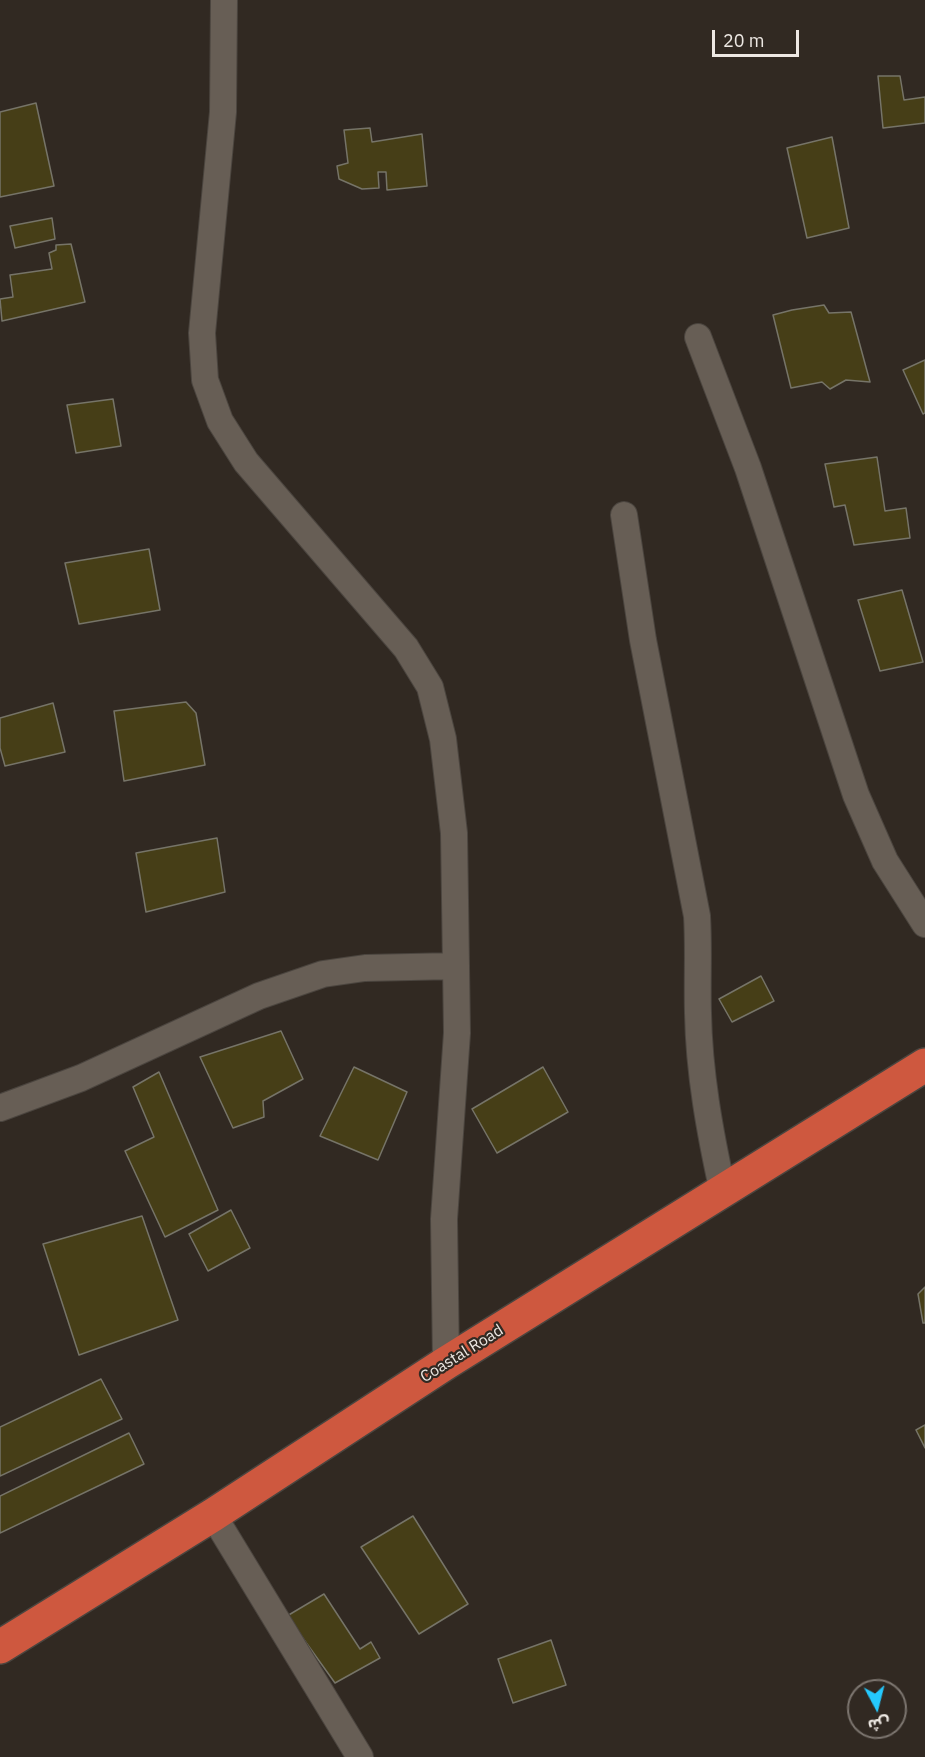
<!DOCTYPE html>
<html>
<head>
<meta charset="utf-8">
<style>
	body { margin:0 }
	#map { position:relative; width:925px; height:1757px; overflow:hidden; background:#312922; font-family:"IBM Plex Sans","Noto Sans Arabic",sans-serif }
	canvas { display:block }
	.north { position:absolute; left:847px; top:1679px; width:60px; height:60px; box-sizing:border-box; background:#312922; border:2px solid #7c756f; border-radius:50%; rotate:173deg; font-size:16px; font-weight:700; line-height:24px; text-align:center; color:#ede8e3 }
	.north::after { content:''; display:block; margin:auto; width:21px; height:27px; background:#25c9fe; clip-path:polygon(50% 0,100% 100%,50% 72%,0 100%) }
	.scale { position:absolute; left:712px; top:30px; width:87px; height:27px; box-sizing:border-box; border:3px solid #ede8e3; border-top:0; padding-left:8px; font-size:18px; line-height:21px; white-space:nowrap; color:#ede8e3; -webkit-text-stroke:4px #312922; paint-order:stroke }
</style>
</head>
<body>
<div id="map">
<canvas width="925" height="1757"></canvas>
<div class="north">ش</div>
<div class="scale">20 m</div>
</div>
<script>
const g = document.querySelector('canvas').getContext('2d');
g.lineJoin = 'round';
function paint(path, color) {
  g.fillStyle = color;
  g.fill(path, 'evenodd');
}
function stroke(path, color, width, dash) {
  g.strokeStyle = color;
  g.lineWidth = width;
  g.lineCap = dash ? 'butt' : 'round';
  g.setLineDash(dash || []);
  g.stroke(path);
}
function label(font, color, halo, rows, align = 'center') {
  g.font = font + ' "IBM Plex Sans",sans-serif';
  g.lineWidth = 4.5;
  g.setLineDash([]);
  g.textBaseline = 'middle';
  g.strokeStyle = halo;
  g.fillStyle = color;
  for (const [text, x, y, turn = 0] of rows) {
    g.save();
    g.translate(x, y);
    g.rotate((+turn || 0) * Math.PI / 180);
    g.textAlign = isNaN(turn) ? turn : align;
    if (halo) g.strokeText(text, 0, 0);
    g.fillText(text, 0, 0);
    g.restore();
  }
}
const building = new Path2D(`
	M878,76H900L904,100L925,97V123L883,128Z
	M36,103L54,186L0,197V112Z
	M370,128L372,142L422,134L427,186L387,190L386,172H378L379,188L362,189L339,179L337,166L348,163L344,130Z
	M832,137L849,228L807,238L787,148Z
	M52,218L55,239L15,248L10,226Z
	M71,244L85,302L2,321L0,299L13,297L10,275L52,269L49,253L56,250V245Z
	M824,305L829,313L851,312L870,382L846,380L830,389L822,382L791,388L773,315L792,310Z
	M925,360V413L923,414L903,370Z
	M113,399L121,446L76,453L67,405Z
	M877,457L885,511L906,508L910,538L854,545L845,505L834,507L825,464Z
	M149,549L160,610L79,624L65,563Z
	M902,590L923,662L880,671L858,600Z
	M186,702L196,713L205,765L124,781L114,711Z
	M53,703L65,752L5,766L0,748V718Z
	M217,838L225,892L146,912L136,853Z
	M761,976L774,1001L732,1022L719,999Z
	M281,1031L303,1079L263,1101L264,1117L233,1128L200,1057Z
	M354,1067L407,1092L378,1160L320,1136Z
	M543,1067L568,1112L497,1153L472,1109Z
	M159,1072L218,1210L165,1237L125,1151L154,1137L133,1087Z
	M231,1210L250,1248L208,1271L189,1234Z
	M142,1216L178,1320L79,1355L43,1244Z
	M925,1287V1323H923L918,1294Z
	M101,1379L122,1419L0,1476V1427Z
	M925,1425V1448L916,1430Z
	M129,1433L144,1464L0,1533V1496Z
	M413,1516L468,1604L419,1634L361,1547Z
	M324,1594L360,1649L371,1642L380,1658L335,1683L287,1616Z
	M551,1640L566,1685L513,1703L498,1659Z`);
paint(building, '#463e17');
stroke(building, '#767468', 1.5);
const street = new Path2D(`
	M224,0L223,112L202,333L205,380L220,421L246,462L406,648L430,687L443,739L454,833L457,1033L444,1219L446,1363
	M698,337L748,468L856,795L885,861L925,924
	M624,515L643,640L697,916C699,948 697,980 698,1013C699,1073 710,1133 723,1192
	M0,1108L81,1078L259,996L323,974L365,968L456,966
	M213,1515L360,1757`);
const highway = new Path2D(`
	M0,1647L213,1515L446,1363L925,1065`);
stroke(street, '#4b453f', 28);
stroke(highway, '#4b453f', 36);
stroke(street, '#675e55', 26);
stroke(highway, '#ce583f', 33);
label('16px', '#ede8e3', '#312922', [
	["Coastal Road",462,1354,-32]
]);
</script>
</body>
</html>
